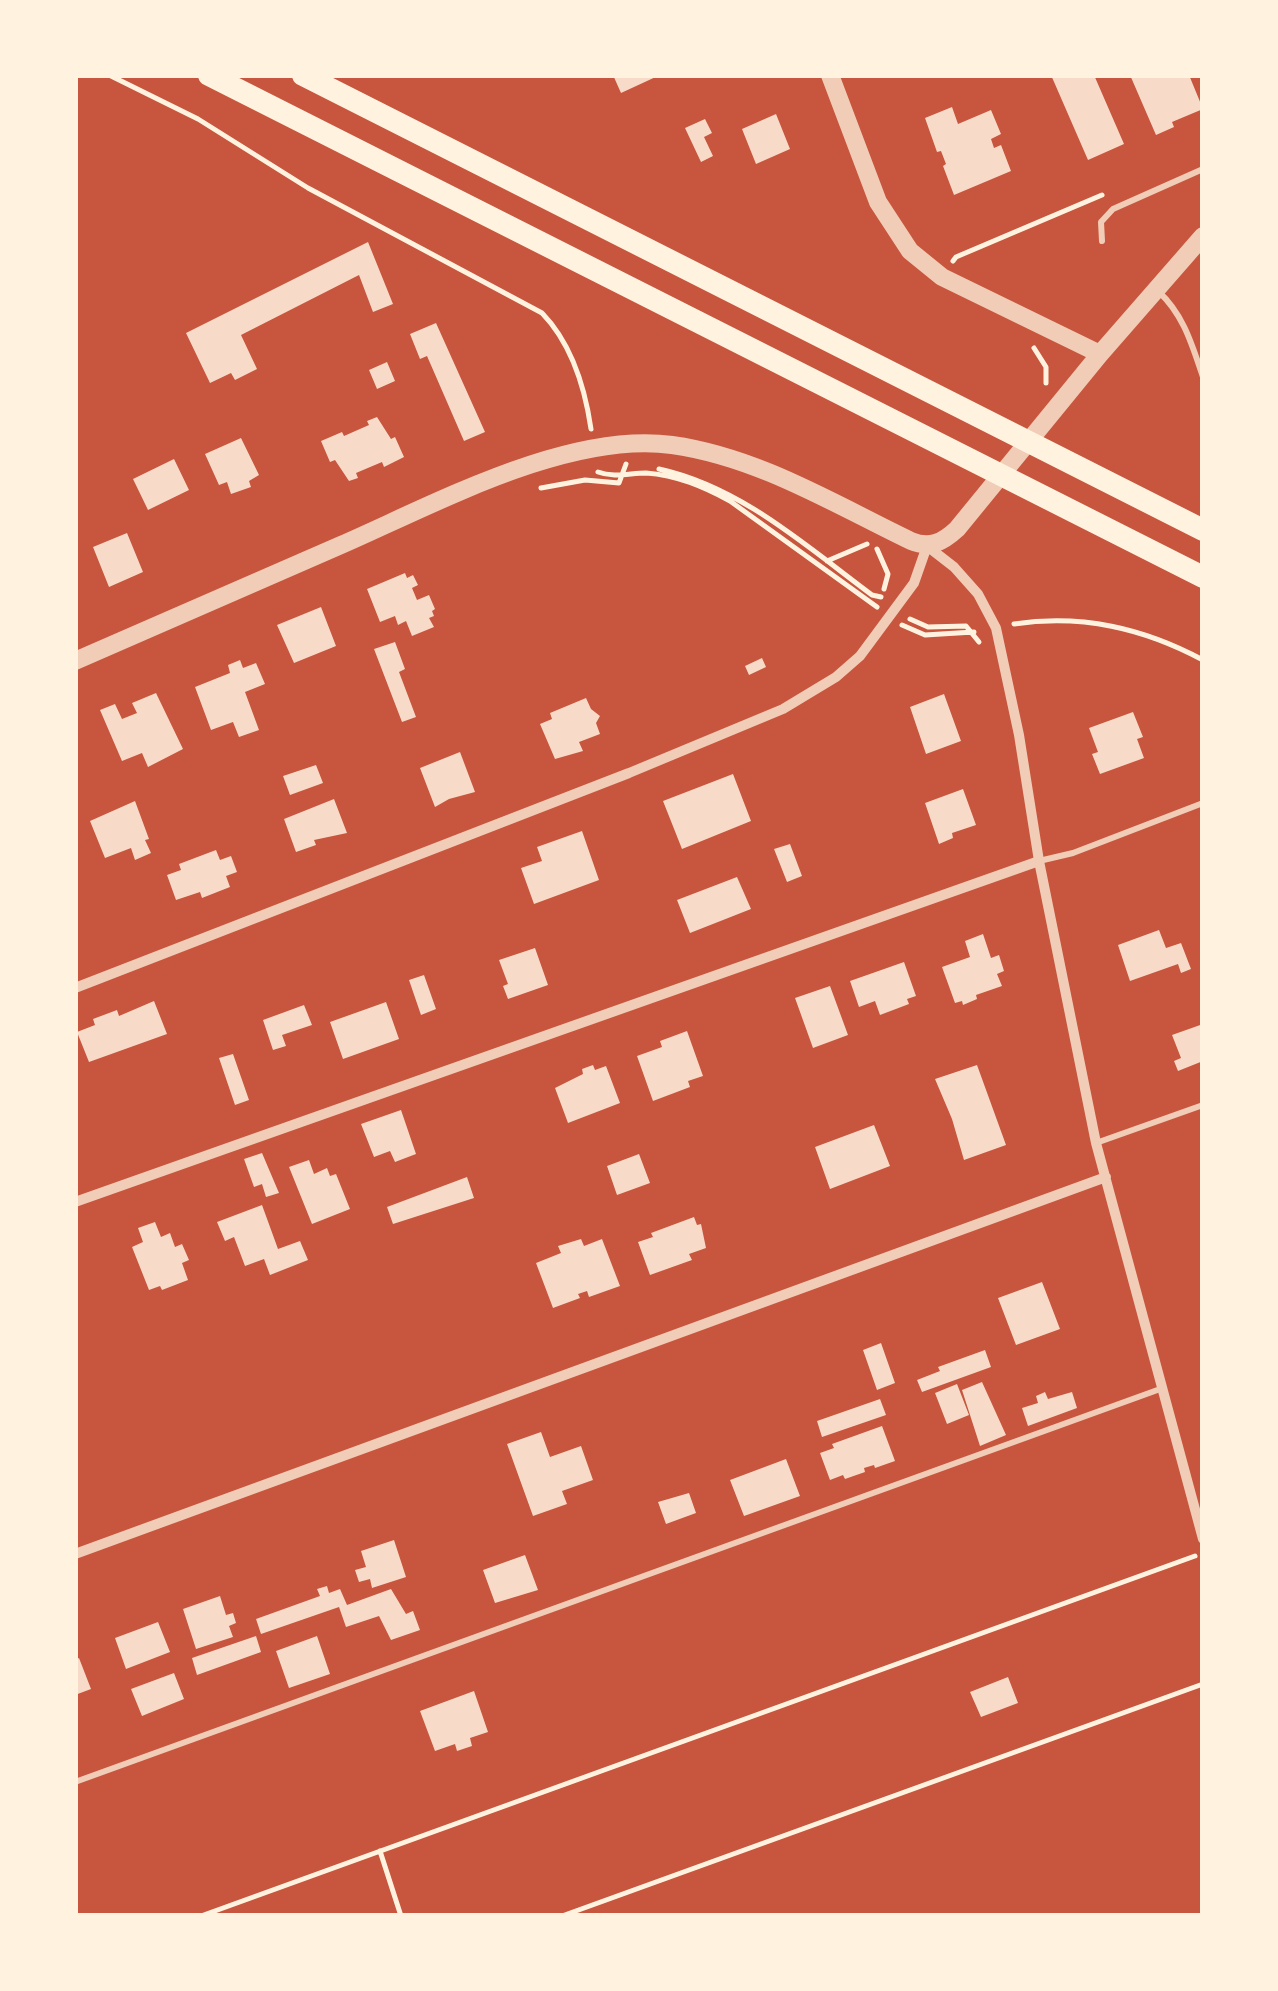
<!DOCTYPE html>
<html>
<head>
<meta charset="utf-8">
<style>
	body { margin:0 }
	#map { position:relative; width:1278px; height:1991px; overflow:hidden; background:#c8553d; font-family:"PT Sans Narrow",sans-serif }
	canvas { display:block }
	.frame { position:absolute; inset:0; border:78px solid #fff3e0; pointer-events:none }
</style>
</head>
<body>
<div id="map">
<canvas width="1278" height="1991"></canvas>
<div class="frame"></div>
</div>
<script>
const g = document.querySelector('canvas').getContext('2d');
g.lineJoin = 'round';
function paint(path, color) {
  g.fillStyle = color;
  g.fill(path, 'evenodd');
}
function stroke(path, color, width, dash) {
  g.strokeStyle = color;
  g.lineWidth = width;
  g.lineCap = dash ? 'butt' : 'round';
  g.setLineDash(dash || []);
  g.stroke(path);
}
paint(new Path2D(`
	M613,75H660L621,93Z
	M1051,75H1094L1124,144L1088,160Z
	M1130,75H1189L1203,109L1172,122L1174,127L1156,135Z
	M952,107L958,124L991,110L1001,134L991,139L994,148L1001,145L1011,171L954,195L943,166L946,164L941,151L937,152L925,118Z
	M776,114L790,149L756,164L742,129Z
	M705,119L712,133L704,137L713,156L701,162L685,128Z
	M368,242L393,304L373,312L359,275L241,335L257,369L235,380L231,373L210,383L186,333Z
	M436,323L485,432L464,441L427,356L420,359L410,334Z
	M387,362L395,381L377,389L369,370Z
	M377,417L391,439L395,437L404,457L384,467L382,462L356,473L358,478L349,481L335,460L330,462L321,441L342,432L344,436L369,425L367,421Z
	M241,438L259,475L249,481L251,487L231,494L227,482L219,485L205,454Z
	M174,459L189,490L148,510L133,479Z
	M127,533L143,572L109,587L93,547Z
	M405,573L407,578L413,575L418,585L412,588L417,600L429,595L435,609L432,611L434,616L429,618L434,627L412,636L406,621L398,625L395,616L380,622L367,589Z
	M321,607L336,646L294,663L277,625Z
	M395,642L405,669L399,672L416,717L402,722L374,649Z
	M762,658L766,667L749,675L745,666Z
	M240,660L243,668L256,663L265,684L245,692L259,730L239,737L233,722L211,730L195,687L230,673L228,665Z
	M156,693L183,749L148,767L142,753L122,761L100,710L115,704L122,719L137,713L132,703Z
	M944,694L961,741L926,754L910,707Z
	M586,698L591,709L600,716L596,723L600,734L579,742L583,751L555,759L540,724L552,719L550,713Z
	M1133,712L1143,737L1137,739L1144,758L1100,774L1092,754L1098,752L1089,728Z
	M460,752L475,792L449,799L435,807L420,768Z
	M316,765L323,783L290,795L283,776Z
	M733,774L751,821L682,849L663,801Z
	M963,789L976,825L952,833L953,838L939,844L925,803Z
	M334,799L347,833L314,840L316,845L296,852L284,819Z
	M135,801L149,839L145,840L151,853L135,860L131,848L105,858L90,821Z
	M582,831L599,880L534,904L521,868L542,861L537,847Z
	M790,844L802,876L787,882L774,849Z
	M216,850L220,860L231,856L237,872L226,876L230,887L202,898L200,892L176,900L167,875L181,870L179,864Z
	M737,877L751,909L690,933L677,900Z
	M1159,930L1166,948L1181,943L1191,969L1181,973L1178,964L1130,981L1118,945Z
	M983,934L991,958L999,955L1004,971L997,974L1002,986L976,995L977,999L963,1005L962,1001L955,1003L942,967L970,957L965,941Z
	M535,948L548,985L508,999L503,986L508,984L499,960Z
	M904,962L916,996L907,999L909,1004L880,1015L875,1001L859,1007L850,981Z
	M424,975L436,1009L421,1015L409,980Z
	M830,986L848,1035L813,1048L795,998Z
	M154,1001L167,1034L89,1062L77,1032L95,1025L93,1019L117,1010L119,1016Z
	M386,1002L399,1039L343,1059L330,1022Z
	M304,1005L312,1025L282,1035L286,1046L273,1050L263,1020Z
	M1203,1024V1061L1178,1071L1174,1061L1181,1058L1172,1035Z
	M687,1031L703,1076L688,1081L690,1087L653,1101L637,1056L662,1047L660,1041Z
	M233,1054L249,1100L235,1105L219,1058Z
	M593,1065L595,1070L606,1066L620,1103L568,1123L555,1088L583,1074L582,1069Z
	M977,1065L1006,1145L964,1160L952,1119L935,1079Z
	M401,1110L416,1154L395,1162L390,1151L374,1157L361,1124Z
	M874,1125L890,1166L830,1189L815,1147Z
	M262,1153L279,1193L266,1197L262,1184L254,1187L244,1159Z
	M639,1154L650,1183L617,1195L607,1166Z
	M309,1160L314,1174L327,1168L330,1176L336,1174L350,1209L312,1224L289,1167Z
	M467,1177L474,1198L393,1224L387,1207Z
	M262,1205L278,1249L300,1241L308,1260L270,1275L264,1259L245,1266L234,1237L225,1241L217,1222Z
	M694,1217L697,1225L701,1224L706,1248L689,1254L692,1260L650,1275L638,1242L653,1237L651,1233Z
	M155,1222L161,1237L170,1233L175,1247L182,1244L189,1260L182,1263L188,1280L162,1290L160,1286L149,1290L132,1247L143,1242L138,1228Z
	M581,1239L584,1246L602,1239L620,1286L589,1297L587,1291L578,1294L580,1298L553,1308L536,1263L561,1253L558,1246Z
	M1042,1282L1060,1329L1016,1345L998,1298Z
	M881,1343L895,1383L877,1390L863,1350Z
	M985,1350L991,1367L922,1392L917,1380L940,1371L938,1367Z
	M982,1382L1006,1435L980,1446L962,1390Z
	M957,1384L969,1415L947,1424L935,1393Z
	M1045,1392L1048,1399L1072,1392L1077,1408L1028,1426L1022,1408L1038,1403L1036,1396Z
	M880,1399L886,1415L822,1437L817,1421Z
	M882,1426L895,1461L875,1468L874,1465L864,1468L865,1472L845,1479L843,1475L830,1480L820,1453L834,1448L832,1444Z
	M541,1432L550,1457L581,1446L593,1480L562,1491L567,1504L533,1516L507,1444Z
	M786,1459L800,1496L744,1516L730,1480Z
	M689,1493L696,1513L666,1524L658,1502Z
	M394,1540L406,1577L372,1588L370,1579L359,1582L355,1570L366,1567L361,1551Z
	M525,1555L538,1590L495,1603L483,1570Z
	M327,1586L329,1593L340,1589L347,1605L391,1589L406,1614L413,1611L420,1630L391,1640L379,1616L346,1627L339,1607L261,1634L256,1619L320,1596L317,1589Z
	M220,1596L226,1615L233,1613L236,1623L229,1626L233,1637L196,1649L183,1609Z
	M158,1622L170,1652L126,1669L115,1638Z
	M256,1636L261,1652L197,1675L192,1658Z
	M317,1636L330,1674L289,1688L276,1651Z
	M79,1658L91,1689L75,1695V1660Z
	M174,1673L184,1699L142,1716L131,1689Z
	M1008,1677L1018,1703L981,1717L970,1692Z
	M474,1691L488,1732L470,1738L472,1746L457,1751L455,1744L435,1751L420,1711Z`), '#f7dbc8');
stroke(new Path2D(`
	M109,75L198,119L308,188L542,313C571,343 585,388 591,429
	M953,261L956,257L1102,195
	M1034,348L1046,367V383
	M659,469C741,487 806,546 872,595L881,597
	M598,472C614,478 630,473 646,473C677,475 704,487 730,501L877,607
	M541,488L585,480L619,483L626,464
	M877,549L888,574L884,589
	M827,561L867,544
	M910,619L928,627L966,626L979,642
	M1014,624C1082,614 1143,628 1203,660
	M902,625L925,635L974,632
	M380,1851L401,1916
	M201,1916L1195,1556
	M562,1916L1203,1684`), '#fff3e0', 5);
stroke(new Path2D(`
	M1102,241L1101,222L1113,209L1203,169
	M1158,291C1184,315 1192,345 1203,377
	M1039,861L1073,853L1203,803
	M1096,1143L1203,1105
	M75,1782L1163,1388`), '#f1ccb7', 6);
stroke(new Path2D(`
	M75,988L629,773L783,709L836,677L860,656L914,583L927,546L954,567L978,594L996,628L1019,735L1039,861L1096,1143L1203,1539
	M75,1202L1039,861
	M75,1554L1106,1177`), '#f1ccb7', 10);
stroke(new Path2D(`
	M830,75L878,202L910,251L942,277L1100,354
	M75,661C163,622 252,584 341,545C435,504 568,431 672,445C758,457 834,504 911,541C930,549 943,542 957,529L1100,354L1203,236`), '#f1ccb7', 18);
stroke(new Path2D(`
	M209,75L1203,577
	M303,75L1203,530`), '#fff3e0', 22);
</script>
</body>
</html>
